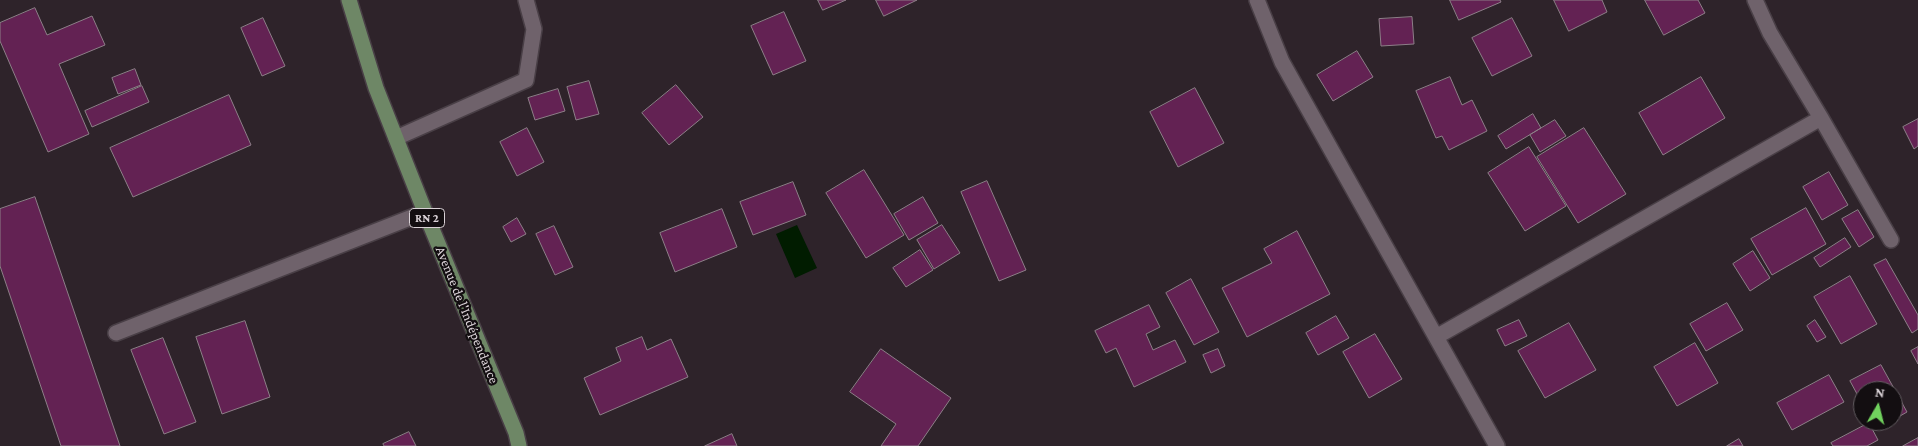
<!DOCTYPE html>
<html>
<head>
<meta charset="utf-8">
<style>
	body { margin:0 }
	#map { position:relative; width:1918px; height:446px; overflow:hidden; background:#2e232a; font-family:"Crimson Pro",serif }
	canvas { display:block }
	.north { position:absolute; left:1853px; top:381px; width:50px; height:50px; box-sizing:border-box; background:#130e11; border:1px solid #625c60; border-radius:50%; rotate:8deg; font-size:14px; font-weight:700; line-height:20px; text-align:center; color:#d9d1d6 }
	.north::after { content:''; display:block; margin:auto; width:18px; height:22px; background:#71d25e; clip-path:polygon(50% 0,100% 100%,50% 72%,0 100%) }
</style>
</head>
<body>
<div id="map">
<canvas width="1918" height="446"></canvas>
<div class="north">N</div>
</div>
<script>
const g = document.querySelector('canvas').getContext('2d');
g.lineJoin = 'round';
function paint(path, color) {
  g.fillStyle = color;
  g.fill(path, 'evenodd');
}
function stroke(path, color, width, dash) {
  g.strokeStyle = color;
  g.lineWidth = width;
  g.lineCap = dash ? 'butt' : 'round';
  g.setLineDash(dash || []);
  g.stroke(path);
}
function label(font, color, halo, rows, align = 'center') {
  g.font = font + ' "Crimson Pro",serif';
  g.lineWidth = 4.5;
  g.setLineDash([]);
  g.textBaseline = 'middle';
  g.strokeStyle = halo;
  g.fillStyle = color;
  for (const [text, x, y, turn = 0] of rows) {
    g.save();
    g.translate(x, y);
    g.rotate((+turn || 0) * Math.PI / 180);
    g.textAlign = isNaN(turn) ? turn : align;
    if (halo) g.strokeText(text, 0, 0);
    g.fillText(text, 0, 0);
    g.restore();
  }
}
paint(new Path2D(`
	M797,225L817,268L795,278L776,234Z`), '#011c00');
const building = new Path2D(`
	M818,0H846L823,10Z
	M876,0H917L884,16Z
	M1450,0H1500L1501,2L1459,20Z
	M1554,0H1602L1607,12L1569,31Z
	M1645,0H1698L1705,13L1664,35Z
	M35,8L47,35L92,16L105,45L59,64L89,134L48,152L0,41V23Z
	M784,12L806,61L773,75L751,26Z
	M1412,17L1414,44L1381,46L1379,19Z
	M263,18L285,66L262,76L241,28Z
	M1512,18L1532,56L1492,76L1472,38Z
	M1357,51L1373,77L1333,101L1317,75Z
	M135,69L141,85L118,94L112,78Z
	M1450,77L1462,105L1472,100L1487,131L1449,150L1442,136L1436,138L1416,91Z
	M1701,77L1725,118L1663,155L1639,113Z
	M589,81L599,114L576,120L567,87Z
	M676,85L703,117L669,145L642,113Z
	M142,86L149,102L92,127L85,111Z
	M1195,88L1224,143L1178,167L1150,112Z
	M558,89L565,111L535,120L528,98Z
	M229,95L251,145L133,197L110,148Z
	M1533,114L1541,128L1506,149L1498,136Z
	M1918,119V146L1914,149L1903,127Z
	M1555,120L1566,136L1540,152L1530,135Z
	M527,128L544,162L517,176L500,142Z
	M1584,128L1626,194L1578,223L1537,157Z
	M1529,147L1566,206L1525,231L1488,173Z
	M864,170L904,235L866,258L826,193Z
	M1829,172L1848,205L1822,220L1803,187Z
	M987,181L1026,270L999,281L961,192Z
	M793,182L806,215L753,235L740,202Z
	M35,197L120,446H61L0,266V209Z
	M923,197L938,223L909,240L894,214Z
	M1806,208L1826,244L1772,275L1751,239Z
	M722,209L737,247L675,272L660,233Z
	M1858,210L1874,237L1859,247L1842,219Z
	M517,218L526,234L511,242L503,227Z
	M942,225L960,253L934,269L917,240Z
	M554,226L573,267L555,275L536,234Z
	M1297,231L1330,294L1247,337L1222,288L1272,263L1264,249Z
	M1845,238L1851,247L1820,267L1814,258Z
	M920,250L933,270L906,287L893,268Z
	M1753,251L1770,278L1750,291L1733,264Z
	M1886,259L1918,315V329L1912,333L1874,265Z
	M1850,276L1877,324L1841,344L1814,297Z
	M1191,279L1219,332L1194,345L1166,293Z
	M1727,303L1743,330L1706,351L1690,324Z
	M1149,305L1160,327L1146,334L1153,350L1175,340L1186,362L1134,387L1116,348L1106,353L1095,331Z
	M1336,316L1349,338L1318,355L1306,333Z
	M1519,320L1527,336L1505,346L1497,330Z
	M1815,320L1826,337L1817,342L1807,326Z
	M245,321L270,397L222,414L196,337Z
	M1569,323L1596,370L1545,398L1518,351Z
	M1375,334L1402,379L1369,398L1343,352Z
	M642,337L647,350L671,339L688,377L600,415L584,378L621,361L616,348Z
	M163,338L196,422L164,434L131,350Z
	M1695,343L1718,383L1677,406L1654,367Z
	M1918,347V364L1911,351Z
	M881,349L951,398L918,446H881L896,424L850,392Z
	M1218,349L1225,366L1211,373L1203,355Z
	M1881,365L1907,412L1893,420V391H1863V405L1850,381Z
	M1829,375L1844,402L1792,430L1777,403Z
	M1872,421H1890L1876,429Z
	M1869,423L1878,440L1867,446H1833L1831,443Z
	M409,432L416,446H384L383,444Z
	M732,434L737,446H705Z
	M1918,438V446H1903Z
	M1739,439L1743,446H1727Z`);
paint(building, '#632253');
stroke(building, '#8d7f88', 1);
const minor = new Path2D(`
	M1257,0L1282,62L1497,446
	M1755,0L1770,33L1821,118L1891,240
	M396,138L526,80L534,29L526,0
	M116,333L425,212
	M1436,337L1821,118`);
const major = new Path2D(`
	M349,0L376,88L425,212L516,433L519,446`);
stroke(minor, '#493f46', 18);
stroke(major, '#493f46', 18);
stroke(minor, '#6f626b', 15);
stroke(major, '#6e8766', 15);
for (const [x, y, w] of [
	[427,218,35]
]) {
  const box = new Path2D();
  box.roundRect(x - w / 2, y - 9.5, w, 19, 4);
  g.fillStyle = '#130e11';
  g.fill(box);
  stroke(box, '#d9d1d6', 1);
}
label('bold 12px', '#d9d1d6', null, [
	["RN 2",427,218]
]);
label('14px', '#d9d1d6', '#130e11', [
	["Avenue de l'Indépendance",467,315,68]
]);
</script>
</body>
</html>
